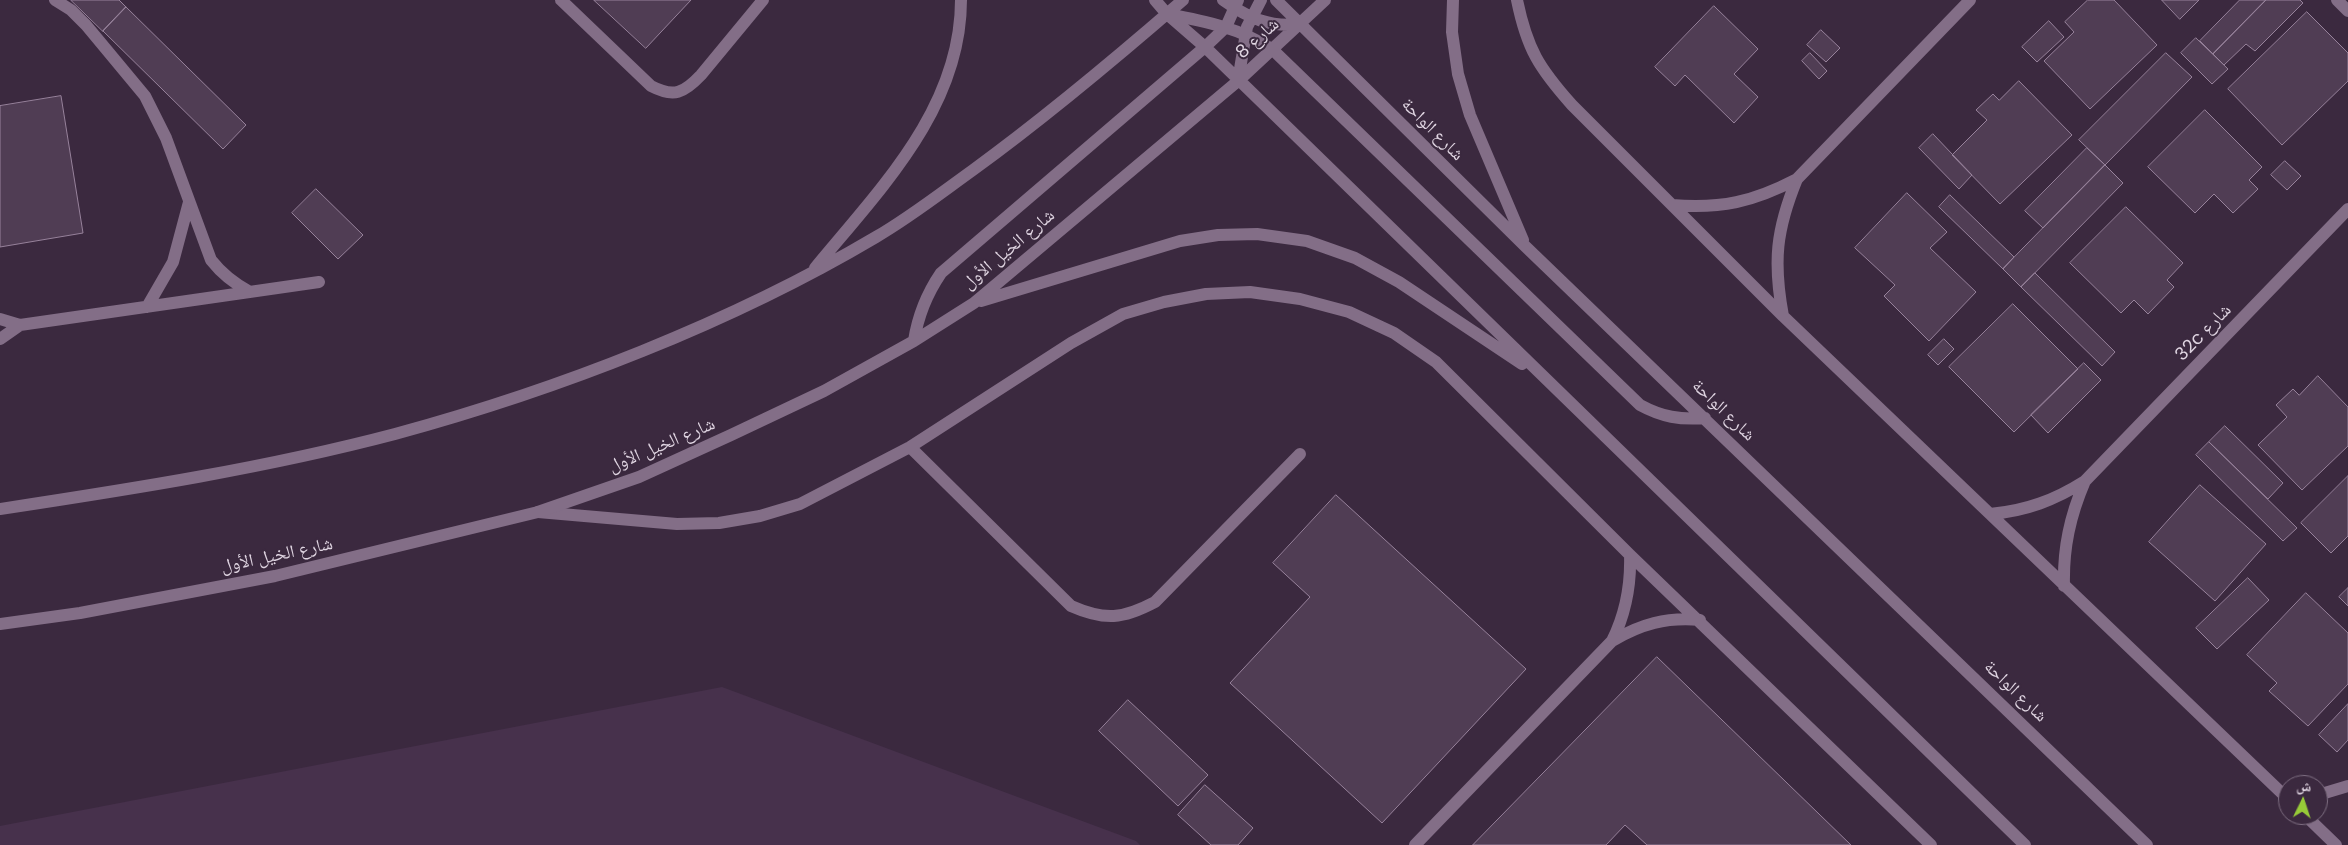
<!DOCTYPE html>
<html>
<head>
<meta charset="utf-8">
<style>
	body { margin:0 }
	#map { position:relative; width:2348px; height:845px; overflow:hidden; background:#3b293f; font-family:Poppins,"Noto Naskh Arabic",sans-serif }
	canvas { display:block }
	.north { position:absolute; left:2278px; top:775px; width:50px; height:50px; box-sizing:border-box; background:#3b293f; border:1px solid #7d6d80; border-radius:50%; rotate:4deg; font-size:14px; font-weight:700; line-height:20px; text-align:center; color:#dfd4e1 }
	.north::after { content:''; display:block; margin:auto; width:18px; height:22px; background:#97cb38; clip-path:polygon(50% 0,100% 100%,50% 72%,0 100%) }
</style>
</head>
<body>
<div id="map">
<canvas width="2348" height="845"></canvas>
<div class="north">ش</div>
</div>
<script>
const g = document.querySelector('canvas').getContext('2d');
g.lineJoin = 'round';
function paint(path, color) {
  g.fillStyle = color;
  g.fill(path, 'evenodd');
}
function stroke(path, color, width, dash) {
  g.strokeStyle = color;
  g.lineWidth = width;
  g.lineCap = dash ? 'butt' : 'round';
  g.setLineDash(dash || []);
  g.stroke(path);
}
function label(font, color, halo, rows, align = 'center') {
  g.font = font + ' Poppins,"Noto Naskh Arabic",sans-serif';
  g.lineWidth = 4;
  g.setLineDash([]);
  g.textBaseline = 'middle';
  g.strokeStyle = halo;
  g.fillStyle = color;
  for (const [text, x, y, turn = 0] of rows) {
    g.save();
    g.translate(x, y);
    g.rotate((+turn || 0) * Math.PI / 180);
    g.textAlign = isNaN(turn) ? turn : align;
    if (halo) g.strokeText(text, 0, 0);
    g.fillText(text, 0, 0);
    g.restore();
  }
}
paint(new Path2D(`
	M722,687L1136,841L1140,845H0V826Z`), '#47314c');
const building = new Path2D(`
	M71,0H119L126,7L103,31Z
	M594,0H691L646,48Z
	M2088,0H2114L2157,45L2090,109L2044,61L2074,32L2065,22Z
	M2162,0H2199L2180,19Z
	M2240,0H2266L2213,54L2200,41Z
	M2266,0H2300L2303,3L2255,51L2246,44L2224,65L2213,54Z
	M1714,6L1758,49L1734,74L1758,97L1734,123L1685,75L1675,86L1655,67Z
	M126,7L246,125L223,149L103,31Z
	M2307,12L2348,53V81L2282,145L2228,89Z
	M2049,21L2064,37L2037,62L2022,47Z
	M1821,30L1840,48L1826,62L1807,45Z
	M2196,38L2228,69L2212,84L2181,53Z
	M1810,53L1827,71L1819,79L1802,61Z
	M2166,53L2192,77L2105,165L2079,140Z
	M2019,81L2072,135L2000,204L1952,155L1987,120L1976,110L1993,94L1999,100Z
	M61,96L83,233L0,247V106Z
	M2205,110L2262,167L2249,180L2258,189L2233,213L2214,194L2195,213L2148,167Z
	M1933,134L1972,175L1959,189L1919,148Z
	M2087,148L2105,165L2043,228L2025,211Z
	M2285,161L2301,176L2287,190L2271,175Z
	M2105,165L2123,183L2021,287L2003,269Z
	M316,189L363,235L338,259L292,213Z
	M1907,193L1947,232L1930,248L1976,292L1929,341L1884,296L1895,285L1855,248Z
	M1950,195L2014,257L2003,269L1939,207Z
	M2126,207L2183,263L2167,280L2174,287L2148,314L2134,300L2121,313L2070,263Z
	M2035,273L2115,352L2102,366L2021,287Z
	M2013,304L2078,369L2014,432L1949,367Z
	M1944,339L1954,349L1938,365L1928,355Z
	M2084,363L2101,380L2048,433L2031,415Z
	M2318,376L2348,407V446L2302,490L2258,445L2287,417L2276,405L2293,389L2299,395Z
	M2225,426L2283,483L2268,499L2209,442Z
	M2209,442L2297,528L2283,541L2196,455Z
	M2348,476V536L2331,553L2301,523Z
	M2200,485L2266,544L2215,601L2149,542Z
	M1336,495L1526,669L1382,823L1230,683L1310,597L1273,563Z
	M2248,578L2269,600L2217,649L2196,628Z
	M2348,588V606L2339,597Z
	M2306,593L2348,633V684L2308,726L2269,691L2277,683L2247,655Z
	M1657,657L1851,845H1647L1625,825L1606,845H1473Z
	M1128,700L1208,775L1178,806L1099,731Z
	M2348,704V740L2337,752L2319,735Z
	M1205,785L1253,828L1238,845H1211L1178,815Z`);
paint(building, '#503d54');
stroke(building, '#97829b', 1);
stroke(new Path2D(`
	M55,0L71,10L86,25L145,96L166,138L211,260C222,274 233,283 250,292
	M561,0L651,86C674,98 684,93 701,75L763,0
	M2337,0L2348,11
	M147,307L173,262L189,202
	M0,319L20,325L319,282
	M0,339L20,325
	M910,447L1071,606C1105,621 1123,619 1155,602L1300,454
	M538,512L677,524L719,523L760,516L800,504L910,447L1071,343L1123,314L1164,302L1206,294L1250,292L1300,299L1349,312L1394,333L1436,362L1630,555L1931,845
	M1612,641C1626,613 1631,586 1630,555
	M1415,845L1612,641C1641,624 1666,617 1700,620`), '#836e87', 12);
stroke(new Path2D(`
	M1517,0C1527,49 1539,68 1572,105L1783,316L2288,799
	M1672,205C1721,209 1753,202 1797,179L1970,0
	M1783,316C1773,262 1776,230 1797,179
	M1990,514C2026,511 2055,500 2085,481L2348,209
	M2064,586C2063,548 2070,516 2085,481
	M2318,795L2348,786
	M2305,815L2336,845`), '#836e87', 12);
stroke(new Path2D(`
	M1155,0L1167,14L1205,47L2025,845
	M1223,0C1248,18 1270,28 1301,24
	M1276,0L1526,247L2147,845
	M1453,0L1452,32L1458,74L1470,115L1523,240
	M1167,14C1204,21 1241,28 1273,50L1640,405C1662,417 1680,420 1705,418
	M1238,81L1247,27L1261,0
	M815,268C879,190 961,109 961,0
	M981,301L1180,241L1218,235L1257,234L1307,241L1355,258L1399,282L1522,364
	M914,341C918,315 926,295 941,273L1205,47L1226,27L1238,0
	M0,509C132,489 266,468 395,434C557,390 731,323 876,237C909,218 941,193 973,170C1046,117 1115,59 1183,0
	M0,624L80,613L275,576L538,512L639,477L731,435L824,391L914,341L974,303L1238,81L1325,0`), '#836e87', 12);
label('18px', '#dfd4e1', '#3b293f', [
	["شارع 8",1258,39,-42],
	["شارع الواحة",1432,130,45],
	["شارع الخيل الأول",1009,250,-40],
	["32c شارع",2204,333,-46],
	["شارع الواحة",1723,411,44],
	["شارع الخيل الأول",662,446,-23],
	["شارع الخيل الأول",277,556,-12],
	["شارع الواحة",2015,692,44]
]);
</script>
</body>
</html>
